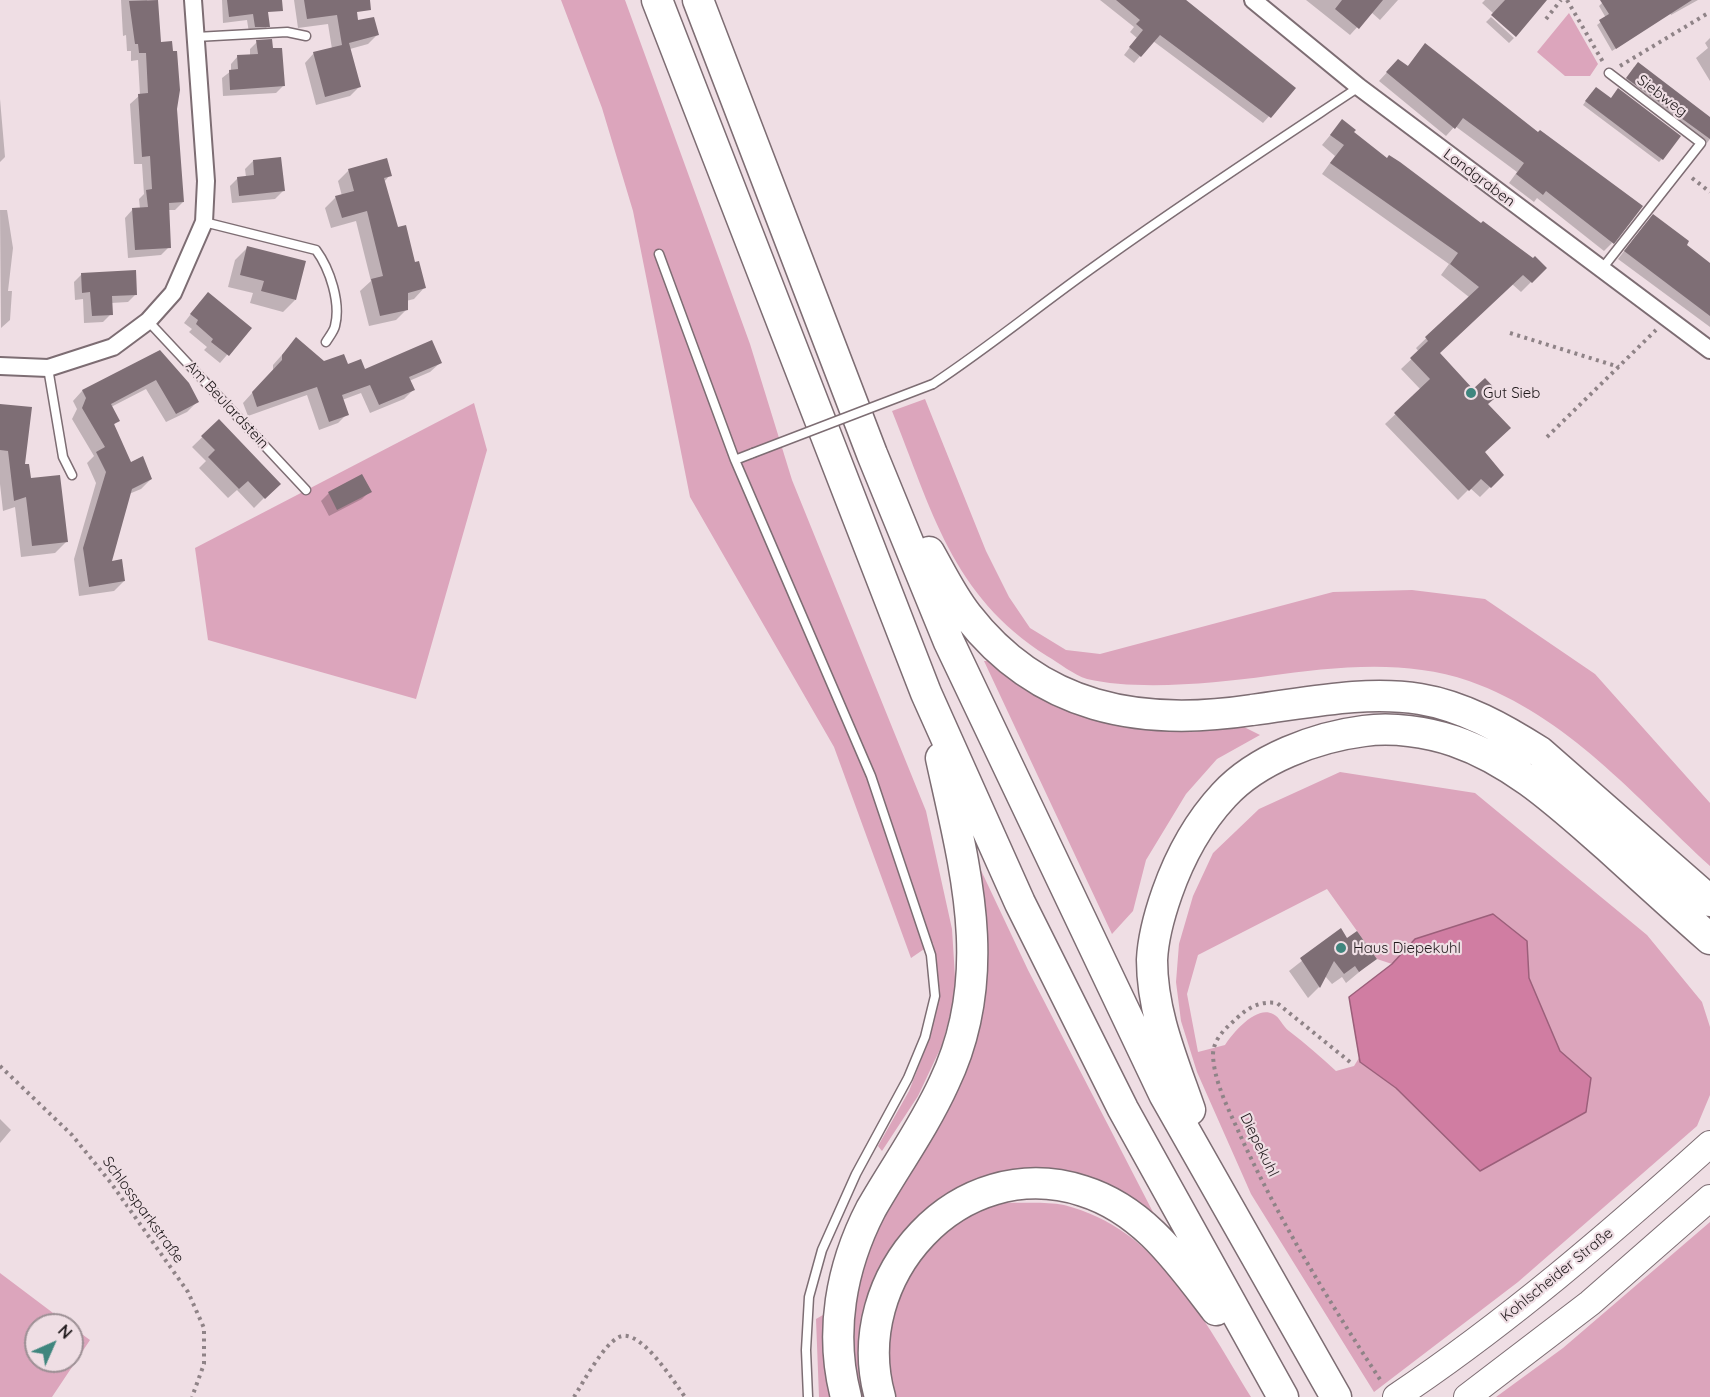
<!DOCTYPE html>
<html>
<head>
<meta charset="utf-8">
<style>
	body { margin:0 }
	#map { position:relative; width:1710px; height:1397px; overflow:hidden; background:#efdee4; font-family:Quicksand,sans-serif }
	canvas { display:block }
	.north { position:absolute; left:24px; top:1313px; width:60px; height:60px; box-sizing:border-box; background:#efdee4; border:2px solid #9c8f94; border-radius:50%; rotate:45deg; font-size:16px; font-weight:700; line-height:24px; text-align:center; color:#1f191b }
	.north::after { content:''; display:block; margin:auto; width:21px; height:27px; background:#3f867e; clip-path:polygon(50% 0,100% 100%,50% 72%,0 100%) }
</style>
</head>
<body>
<div id="map">
<canvas width="1710" height="1397"></canvas>
<div class="north">N</div>
</div>
<script>
const g = document.querySelector('canvas').getContext('2d');
g.lineJoin = 'round';
function paint(path, color) {
  g.fillStyle = color;
  g.fill(path, 'evenodd');
}
function stroke(path, color, width, dash) {
  g.strokeStyle = color;
  g.lineWidth = width;
  g.lineCap = dash ? 'butt' : 'round';
  g.setLineDash(dash || []);
  g.stroke(path);
}
function label(font, color, halo, rows, align = 'center') {
  g.font = font + ' Quicksand,sans-serif';
  g.lineWidth = 4.5;
  g.setLineDash([]);
  g.textBaseline = 'middle';
  g.strokeStyle = halo;
  g.fillStyle = color;
  for (const [text, x, y, turn = 0] of rows) {
    g.save();
    g.translate(x, y);
    g.rotate((+turn || 0) * Math.PI / 180);
    g.textAlign = isNaN(turn) ? turn : align;
    if (halo) g.strokeText(text, 0, 0);
    g.fillText(text, 0, 0);
    g.restore();
  }
}
paint(new Path2D(`
	M561,0H625L750,344L792,480L926,811L952,929L956,993L942,1045L918,1096L882,1151L878,1146L909,1091L927,1045L940,993L933,943L911,958L834,747L690,497L633,211L602,108Z
	M1569,13L1598,64L1590,76H1565L1537,52Z
	M925,399L986,551L1009,597L1030,628L1066,650L1100,654L1333,592L1412,590L1485,599L1595,674L1710,803V866C1635,797 1568,716 1469,681C1404,659 1335,667 1268,676C1217,683 1138,691 1087,679C1074,675 1059,663 1047,656C951,595 932,510 892,411Z
	M474,403L487,450L416,699L208,640L195,548Z
	M984,661H993L1168,727L1192,732L1242,726L1260,735L1217,759L1186,794L1146,860L1133,911L1112,934Z
	M1340,772L1475,793L1647,935L1702,1002L1710,1027V1095L1697,1126L1518,1282L1374,1392L1251,1194L1197,1072L1181,1021L1176,982L1179,944L1193,896L1213,853L1259,809ZM1327,889L1377,959L1392,964L1415,939L1526,941L1529,978L1560,1051L1590,1078L1396,1088L1360,1062L1359,1058L1354,1066L1336,1071C1321,1057 1306,1044 1289,1031C1283,1027 1280,1017 1273,1014C1256,1005 1233,1033 1225,1045L1198,1052L1187,994L1198,955Z
	M978,864L1028,970L1155,1216L1058,1175L910,1231L870,1397H858L851,1311L862,1261L885,1207L948,1100Z
	M999,1202C1020,1204 1044,1201 1064,1205C1159,1229 1204,1320 1251,1397H895C871,1333 903,1253 960,1218C972,1211 987,1207 999,1202Z
	M1710,1222V1397H1496L1563,1348Z
	M0,1273L69,1325H36V1361H72V1327L90,1340L52,1397H0Z
	M823,1315L833,1397H819L816,1319Z`), '#dca5bc');
const water = new Path2D(`
	M1493,914L1527,941L1529,978L1560,1051L1591,1078L1586,1112L1480,1171L1396,1088L1360,1062L1349,997L1392,964L1415,939Z`);
paint(water, '#d07da2');
stroke(water, '#9b5f7a', 1.5);
paint(new Path2D(`
	M121,0H147L176,109L183,202L175,210H168L169,247L161,255L128,258L125,218L133,209H140L139,199L144,194L142,164H134L130,104L140,95L138,60L131,61V51H127L126,35L123,36Z
	M222,0H252L268,26L262,32L249,33L247,20L223,23Z
	M294,0H354L357,22L378,34L368,44L350,49L359,87L350,96L316,105L305,63L314,53L332,49L328,24L298,28Z
	M1100,0H1186L1294,88L1263,123L1153,41L1134,63L1124,55L1137,38L1130,32L1134,27Z
	M1306,0H1398L1380,20L1371,12L1350,35Z
	M1485,0H1543L1494,14L1482,3Z
	M1605,0H1698L1671,15L1670,13L1612,51L1597,25L1606,18L1599,6Z
	M1491,17L1514,38L1509,43L1486,22Z
	M1710,38V81L1696,58L1708,48L1705,43Z
	M257,42L283,86L276,93L223,96L222,78L231,71V64L238,56H250V49Z
	M1425,45L1538,134L1612,243L1604,251L1537,198L1534,202L1509,183L1517,172L1455,126L1446,136L1379,81L1390,69L1407,67Z
	M1634,67L1710,119V139L1707,143L1624,82Z
	M1592,92L1662,159L1659,162L1583,105Z
	M0,99L5,157L0,162Z
	M1342,121L1352,133L1387,159L1545,268L1521,292L1512,284L1438,353L1487,405L1483,453L1502,475L1480,497L1470,488L1458,500L1385,424L1421,390L1401,369L1419,352L1416,348L1469,297L1441,275L1449,264L1322,174L1335,156L1322,145Z
	M253,161L283,191L275,199L232,203L230,186L238,178L246,177L245,169Z
	M349,170L390,175L384,182L397,228L424,288L414,299L406,301L407,309L396,320L369,326L360,291L371,281L356,221L331,228L325,208L336,197L342,196L338,181Z
	M0,210H7L13,248L8,291H12L10,320L1,328Z
	M1646,223L1684,245L1710,264V327L1618,259Z
	M247,248L295,300L283,312L250,303L253,293L228,287L235,260Z
	M82,274L136,294L128,302L111,303V314L103,322L84,323L83,299L75,300L74,282Z
	M200,302L250,328L220,363L204,350L207,347L189,332L192,329L184,323Z
	M296,339L324,362L364,371L440,363L430,372L409,381L413,390L404,399L370,413L361,393L342,400L347,414L338,423L319,430L307,395L248,416L243,403L273,370V365Z
	M159,351L197,402L187,412L166,422L146,389L111,407L118,420L113,426L130,464L151,479L141,489L129,494L109,562L124,581L114,591L79,596L74,559L96,483L87,463L94,456L72,419L77,409L73,401L82,391Z
	M0,405L23,466L66,542L55,553L21,557L15,507L3,511L0,484Z
	M219,421L278,484L254,508L237,490L228,498L199,468L206,461L192,447Z
	M370,491L362,499L329,516L321,501L329,493Z
	M1340,931L1347,940L1375,959L1346,983L1342,977L1332,984L1325,976L1319,987L1308,998L1289,971Z
	M0,1119L11,1130L0,1143Z`), '#0003');
paint(new Path2D(`
	M158,0L161,42L172,41L173,51H177L180,90L177,109L184,202L169,203L171,248L135,250L132,208L148,207L146,190L152,189L150,156L142,157L138,94L148,93L146,53H139L138,44H135L129,1Z
	M227,0H282L283,11L268,12L270,27H255L253,14L229,17Z
	M304,0H370L371,10L357,12L358,20L374,17L379,35L349,43L361,87L325,97L313,52L342,45L337,15L307,19Z
	M1116,0H1186L1296,88L1271,118L1160,35L1141,57L1129,47L1143,30L1136,24L1140,20Z
	M1342,0H1383L1359,29L1335,9Z
	M1505,0H1547L1516,37L1491,15Z
	M1600,0H1692L1616,49L1599,20L1609,14Z
	M272,39L273,48H282L285,86L230,90L229,70L238,69L237,55L258,54L256,40Z
	M1425,43L1538,132L1540,130L1643,206L1614,244L1546,191L1543,195L1516,174L1524,163L1463,118L1455,129L1386,72L1398,59L1408,66Z
	M1638,62L1710,117V139L1626,78Z
	M1596,87L1611,98L1618,88L1681,136L1663,160L1585,101Z
	M1342,119L1356,130L1354,132L1387,158L1389,155L1400,162L1481,223L1483,221L1533,258L1535,256L1547,268L1532,283L1523,275L1440,353L1473,389L1485,378L1500,394L1488,404L1511,428L1485,452L1504,475L1491,488L1481,479L1469,491L1394,413L1430,379L1410,358L1428,341L1425,337L1479,287L1450,264L1458,253L1330,163L1344,145L1330,135Z
	M281,157L285,191L239,196L237,177L254,175L253,160Z
	M387,158L392,176L384,178L398,227L406,225L415,262L419,261L426,288L408,293V310L380,316L371,279L383,276L367,211L342,218L335,196L354,191L348,169Z
	M1653,214L1689,241L1687,245L1710,263V316L1624,251Z
	M247,246L306,261L296,300L261,291L264,281L240,275Z
	M136,270L137,295L112,296L113,315L92,316L90,292L82,293L81,273Z
	M208,292L252,328L229,356L211,342L213,339L196,324L198,320L190,314Z
	M296,337L324,361L344,354L348,364L361,359L365,369L432,340L442,363L409,377L415,390L379,405L370,385L342,395L349,415L329,422L317,387L257,407L252,392L282,360V355Z
	M160,350L189,383L199,402L176,414L156,380L111,404L120,421L114,424L131,462L143,456L152,479L132,489L112,561L122,559L125,581L89,587L83,548L106,472L96,452L105,447L82,408L86,398L82,390Z
	M0,404L32,407L25,464H29L31,478L60,475L68,542L32,546L26,497L14,501L8,451L0,450Z
	M219,419L281,484L265,499L248,481L239,489L208,457L215,450L201,436Z
	M362,474L372,492L337,510L328,492Z
	M1341,928L1347,938L1357,931L1377,959L1359,972L1355,966L1344,974L1334,961L1320,988L1300,958Z`), '#7e6e75');
const service = new Path2D(`
	M196,37L287,32L306,36
	M204,222L316,250C330,269 341,303 335,326C334,331 329,337 326,342
	M659,254L735,460L753,453
	M1601,270L1701,143L1609,73
	M148,321L306,490
	M48,368L63,457L72,475
	M933,384C989,347 1040,305 1095,266C1181,204 1270,146 1359,87
	M735,460L871,776L931,955L935,996L925,1037L908,1078L856,1174L822,1250L809,1297L806,1350L808,1397`);
const minor = new Path2D(`
	M1253,0L1359,87L1710,350
	M0,366L48,368L113,347L148,321L173,293L204,222L206,181L193,0`);
const primary = new Path2D(`
	M1396,1397C1508,1322 1610,1234 1710,1144
	M1467,1397L1590,1303L1710,1198`);
const motorway = new Path2D(`
	M657,0L926,693L1020,903L1123,1109L1283,1397
	M698,0L872,454L949,642L1164,1094L1336,1397
	M929,552C941,573 952,596 967,615C1040,709 1140,727 1252,710C1307,703 1365,690 1420,699C1463,706 1504,729 1540,752L1710,901
	M1190,1110C1173,1061 1152,1013 1152,960C1153,938 1160,913 1167,893C1180,856 1197,824 1224,795C1257,759 1316,737 1364,731C1393,727 1427,732 1454,741C1515,762 1561,806 1608,847C1642,878 1676,909 1710,939
	M846,1397C829,1333 841,1267 871,1209C895,1167 924,1127 944,1083C996,975 965,868 941,758
	M880,1397C846,1277 959,1151 1083,1191C1144,1210 1179,1262 1216,1310`);
stroke(service, '#7d6d73', 11);
stroke(minor, '#7d6d73', 20);
stroke(primary, '#7d6d73', 28);
stroke(motorway, '#7d6d73', 33);
stroke(new Path2D(`
	M1567,0L1603,62
	M1546,19L1561,0
	M1620,66L1710,12
	M1692,178L1710,192
	M1510,333L1619,367
	M1547,437L1656,330
	M1350,1062L1277,1003C1260,1001 1249,1007 1237,1018C1226,1028 1213,1039 1213,1055C1214,1083 1230,1112 1241,1137C1280,1222 1330,1303 1381,1381
	M0,1066L72,1135L111,1183L188,1292L204,1328V1364L192,1397
	M574,1397C584,1381 603,1345 619,1337C640,1327 674,1382 685,1397`), '#8f8387', 4, [3, 4.5]);
stroke(service, '#fff', 8);
stroke(minor, '#fff', 16);
stroke(primary, '#fff', 26);
stroke(motorway, '#fff', 30);
const serviceBridge = new Path2D(`
	M753,453L933,384`);
stroke(serviceBridge, '#7d6d73', 11, []);
stroke(serviceBridge, '#fff', 8);
for (const [x, y, r, color] of [
	[1471,393,6,"#3f867e"],
	[1341,948,6,"#3f867e"]
]) {
  const dot = new Path2D();
  dot.arc(x, y, r, 0, 2 * Math.PI);
  g.fillStyle = color;
  g.fill(dot);
  stroke(dot, '#efdee4', 2);
}
label('15px', '#1f191b', '#efdee4', [
	["Siebweg",1662,96,37],
	["Landgraben",1479,178,37],
	["Am Beulardstein",227,405,47],
	["Diepekuhl",1259,1145,64],
	["Schlossparkstraße",143,1210,54],
	["Kohlscheider Straße",1557,1275,-39]
]);
label('15px', '#1f191b', '#efdee4', [
	["Gut Sieb",1483,393],
	["Haus Diepekuhl",1353,948]
], 'left');
</script>
</body>
</html>
